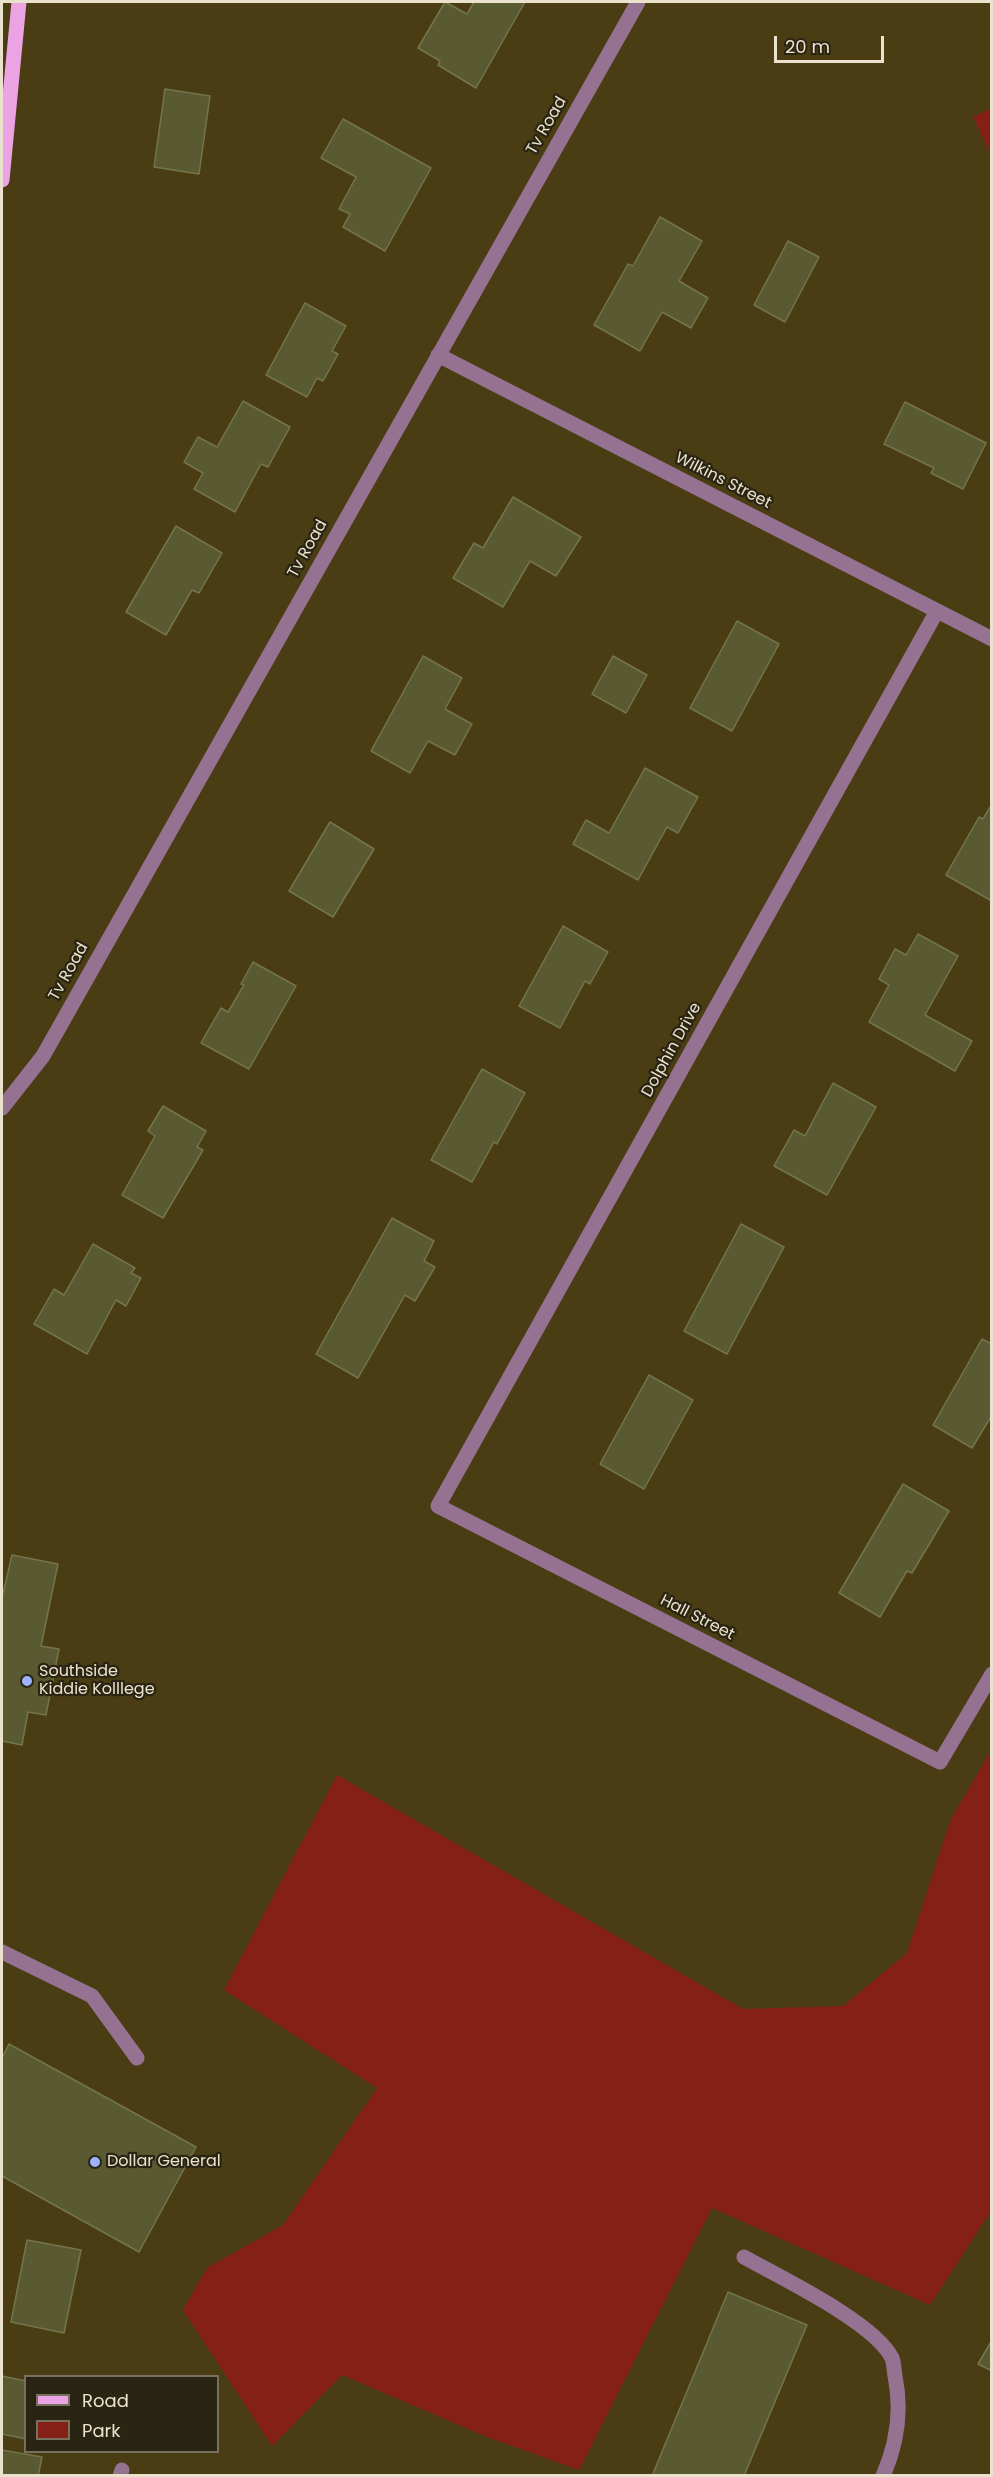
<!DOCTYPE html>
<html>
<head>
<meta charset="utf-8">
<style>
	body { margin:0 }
	#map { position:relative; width:993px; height:2477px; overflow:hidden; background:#4a3c13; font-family:Poppins,sans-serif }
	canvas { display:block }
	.frame { position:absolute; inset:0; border:3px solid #eae2cc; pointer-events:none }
	.legend { position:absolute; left:24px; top:2375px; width:195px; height:78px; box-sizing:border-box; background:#2a2413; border:2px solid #77705d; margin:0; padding:8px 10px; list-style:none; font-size:18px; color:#eae2cc }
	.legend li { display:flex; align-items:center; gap:12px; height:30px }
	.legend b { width:30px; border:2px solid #77705d }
	.scale { position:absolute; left:774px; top:36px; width:110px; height:27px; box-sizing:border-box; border:3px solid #eae2cc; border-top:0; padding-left:8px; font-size:18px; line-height:21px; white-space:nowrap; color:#eae2cc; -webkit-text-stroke:4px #2a2413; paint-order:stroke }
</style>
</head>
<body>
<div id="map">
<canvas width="993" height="2477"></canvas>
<div class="frame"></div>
<ul class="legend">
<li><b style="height:8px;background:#eba3e3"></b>Road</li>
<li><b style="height:16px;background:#842015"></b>Park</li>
</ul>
<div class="scale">20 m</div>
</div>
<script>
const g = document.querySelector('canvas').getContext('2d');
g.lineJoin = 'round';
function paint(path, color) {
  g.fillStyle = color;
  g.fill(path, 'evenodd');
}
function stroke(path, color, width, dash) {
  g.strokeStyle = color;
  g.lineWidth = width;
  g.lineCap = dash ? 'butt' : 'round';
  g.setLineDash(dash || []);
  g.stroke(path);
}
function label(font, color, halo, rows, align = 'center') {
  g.font = font + ' Poppins,sans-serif';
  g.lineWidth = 4.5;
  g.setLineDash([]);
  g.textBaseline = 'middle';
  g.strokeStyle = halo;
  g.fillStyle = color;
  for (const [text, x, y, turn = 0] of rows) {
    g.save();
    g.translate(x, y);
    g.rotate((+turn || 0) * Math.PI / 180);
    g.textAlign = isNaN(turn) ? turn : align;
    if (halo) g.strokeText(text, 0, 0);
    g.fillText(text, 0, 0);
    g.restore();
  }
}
paint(new Path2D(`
	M991,108V155L973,117Z
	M991,1750V2211L930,2305L712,2208L579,2470L487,2437L342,2375L272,2446L183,2310L207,2268L283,2225L377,2088L224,1990L337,1775L743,2009L843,2006L907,1953L950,1821Z`), '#842015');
const building = new Path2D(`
	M445,2L467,14L474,2H525L476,88L438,65L440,61L418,48Z
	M165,89L210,96L199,174L154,167Z
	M343,119L431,168L385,251L343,227L350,214L339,209L356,177L321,158Z
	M660,217L702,241L679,281L708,298L691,328L662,312L640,351L594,325L628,264L633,266Z
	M788,241L819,257L785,322L754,305Z
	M305,303L346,326L332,351L338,354L323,381L317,378L307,397L266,375Z
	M243,401L290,427L268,467L261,464L235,512L194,489L203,473L184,462L198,437L217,447Z
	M905,402L986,443L963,489L931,473L934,468L884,444Z
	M513,497L581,537L556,576L530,561L503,607L453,578L474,543L483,548Z
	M176,526L222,553L199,593L192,590L166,635L126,612Z
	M737,621L779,644L732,731L690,708Z
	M423,656L462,678L445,709L472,724L455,755L428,741L410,773L371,751Z
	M613,656L647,675L626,713L592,694Z
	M645,768L698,797L678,833L667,827L638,880L573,844L586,820L609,833Z
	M992,804V897L990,900L946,875L979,817L983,819Z
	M330,822L374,849L333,917L289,891Z
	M563,926L608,952L590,984L585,981L560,1028L519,1006Z
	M918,934L958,956L925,1015L972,1041L955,1071L869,1022L889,985L879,979L895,949L906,955Z
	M253,962L296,986L249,1069L201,1043L221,1008L228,1012L244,985L241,984Z
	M482,1069L525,1093L497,1144L494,1142L472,1182L431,1160Z
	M833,1083L876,1107L827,1195L774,1166L794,1130L805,1136Z
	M163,1106L206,1131L197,1147L203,1150L163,1218L122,1195L155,1136L148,1131Z
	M392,1218L434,1241L424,1261L435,1267L415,1301L405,1295L358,1378L316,1354Z
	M741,1224L784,1247L727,1354L684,1331Z
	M93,1244L135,1268L131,1273L141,1278L126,1306L116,1300L87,1354L34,1324L54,1289L64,1295Z
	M982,1339L992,1344V1415L972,1448L933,1425Z
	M649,1375L693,1400L644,1489L600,1464Z
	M903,1484L949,1511L912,1573L907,1571L880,1617L839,1593Z
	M12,1555L58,1564L41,1646L59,1649L46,1715L28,1712L22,1745L2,1741V1598Z
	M9,2044L196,2147L139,2252L2,2176V2058Z
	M27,2240L81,2250L64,2333L11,2322Z
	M728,2292L807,2325L744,2476H652Z
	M992,2340V2371L978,2364Z
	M2,2376L26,2381V2439L2,2434Z
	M2,2450L42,2457L38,2476H2Z`);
paint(building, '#595a31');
stroke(building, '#74754b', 1.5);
stroke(new Path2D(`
	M438,355L992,639
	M937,611L438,1506L940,1762L992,1674
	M2,1108L43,1056L638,2
	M2,1952L92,1996L137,2058
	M744,2257C781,2278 874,2322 892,2358C894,2363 894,2371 895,2376C902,2410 897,2444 883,2476
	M120,2476L122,2470`), '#957291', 15);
stroke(new Path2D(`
	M2,180L19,2`), '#eba3e3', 15);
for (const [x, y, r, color] of [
	[27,1681,6,"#9db4fd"],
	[95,2162,6,"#9db4fd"]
]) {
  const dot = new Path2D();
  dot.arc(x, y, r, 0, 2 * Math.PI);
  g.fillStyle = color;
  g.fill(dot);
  stroke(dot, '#2a2413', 2);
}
label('16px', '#eae2cc', '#2a2413', [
	["Tv Road",547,126,-60],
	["Wilkins Street",723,481,27],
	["Tv Road",308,549,-61],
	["Tv Road",69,972,-61],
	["Dolphin Drive",672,1050,-61],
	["Hall Street",697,1618,27]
]);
label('16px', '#eae2cc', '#2a2413', [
	["Southside",39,1672],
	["Kiddie Kolllege",39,1690],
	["Dollar General",107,2162]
], 'left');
</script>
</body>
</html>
